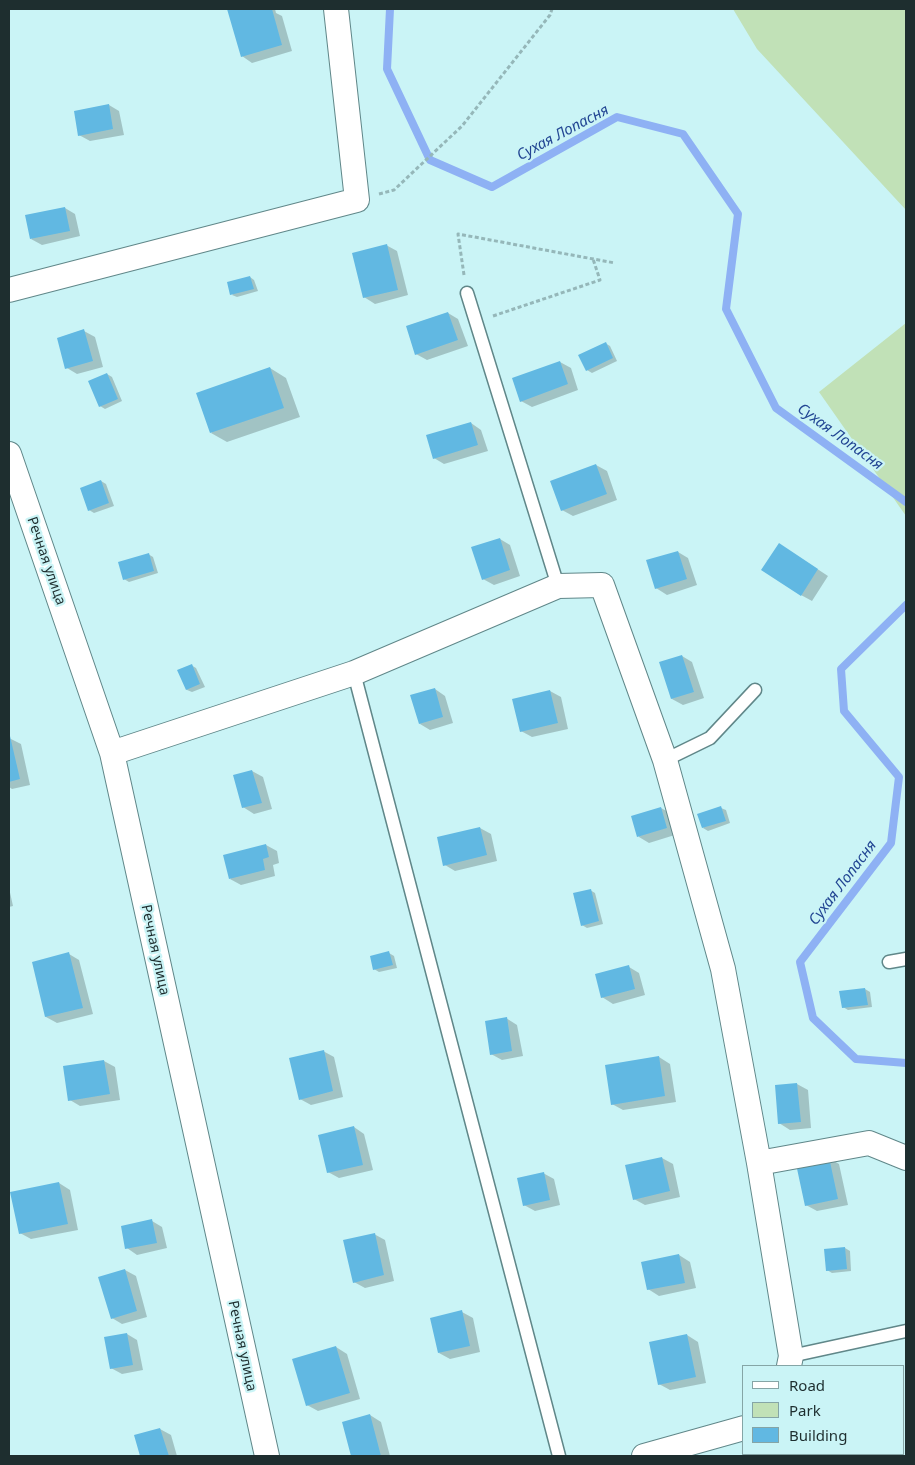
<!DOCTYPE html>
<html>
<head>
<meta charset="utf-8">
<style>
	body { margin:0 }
	#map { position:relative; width:915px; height:1465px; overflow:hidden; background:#caf4f6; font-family:"Noto Sans",sans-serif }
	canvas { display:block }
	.frame { position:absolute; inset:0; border:10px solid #1e2e2f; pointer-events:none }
	.legend { position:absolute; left:742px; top:1365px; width:162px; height:90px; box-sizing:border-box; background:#caf4f6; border:1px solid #85a5a6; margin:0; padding:6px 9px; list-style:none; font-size:15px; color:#1e2e2f }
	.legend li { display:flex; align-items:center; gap:10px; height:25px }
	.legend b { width:25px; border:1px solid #85a5a6 }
</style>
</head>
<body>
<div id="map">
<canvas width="915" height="1465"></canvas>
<div class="frame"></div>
<ul class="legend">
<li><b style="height:6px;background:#fff"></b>Road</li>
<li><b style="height:14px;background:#c1e1b7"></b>Park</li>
<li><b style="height:14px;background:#61b8e2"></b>Building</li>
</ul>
</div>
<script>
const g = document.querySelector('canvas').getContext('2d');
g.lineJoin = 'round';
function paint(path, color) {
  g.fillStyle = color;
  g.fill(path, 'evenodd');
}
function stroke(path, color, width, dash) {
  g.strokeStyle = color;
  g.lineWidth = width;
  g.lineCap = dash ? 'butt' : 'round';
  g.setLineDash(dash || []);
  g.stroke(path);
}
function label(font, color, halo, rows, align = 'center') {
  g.font = font + ' "Noto Sans",sans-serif';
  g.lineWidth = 4.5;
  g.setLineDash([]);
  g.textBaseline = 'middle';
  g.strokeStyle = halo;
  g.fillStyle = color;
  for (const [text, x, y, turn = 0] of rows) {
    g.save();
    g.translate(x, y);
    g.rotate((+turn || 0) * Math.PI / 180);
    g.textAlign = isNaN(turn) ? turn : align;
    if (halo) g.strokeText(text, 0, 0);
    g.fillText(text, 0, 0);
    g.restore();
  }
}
paint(new Path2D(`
	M733,9H906V210L757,49Z
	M906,323V516L819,392Z`), '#c1e1b7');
paint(new Path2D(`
	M228,9H275L276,13L282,16L292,51L252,63L242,56Z
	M109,105L119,111L124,135L90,141L79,135Z
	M65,208L75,214L80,236L42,245L31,239Z
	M386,245L397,251L408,295L375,304L364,297Z
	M250,277L254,280L258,291L237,297L232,295Z
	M448,313L458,319L468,346L427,360L416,354Z
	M84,331L95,337L103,367L77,374L67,368Z
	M605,343L610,346L617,361L592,373L587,370Z
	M560,362L571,368L578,390L532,407L521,401Z
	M270,368L286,378L300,417L227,442L211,433Z
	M107,374L112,377L122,401L105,409L100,406Z
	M471,423L481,430L488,451L444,464L434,458Z
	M596,465L607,471L617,500L573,516L562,510Z
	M101,481L106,484L114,506L94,513L89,510Z
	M500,539L510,545L520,576L494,585L483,579Z
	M790,551L828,576L812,601L801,595Z
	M678,552L688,558L697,585L667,595L656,588Z
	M148,554L153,557L158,573L129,582L124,579Z
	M682,656L692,662L704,698L683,705L672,699Z
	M191,665L196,668L205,687L192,692L187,690L179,671Z
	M435,689L445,696L453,723L430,730L420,724Z
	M550,691L561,697L568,729L532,737L521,731Z
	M9,738L21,744L30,785L12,789L9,787Z
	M252,771L263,777L272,809L254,814L243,807Z
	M661,808L672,814L678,834L649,843L639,837L633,817Z
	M721,808L726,810L730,823L708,831L703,828Z
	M480,828L491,834L497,861L455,871L445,865Z
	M266,845L277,851L279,863L273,865L275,876L241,885L230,879Z
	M9,888L13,906L9,907Z
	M590,890L595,893L603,924L587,928L582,925Z
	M389,953L394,956L397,968L379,972L374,969Z
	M69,954L79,960L93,1014L57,1023L46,1017L33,963Z
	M629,967L639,973L645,995L613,1004L602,997Z
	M865,989L870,992L872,1007L848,1010L843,1007Z
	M506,1018L517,1025L523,1056L502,1060L491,1054Z
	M323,1051L334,1057L343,1097L311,1105L300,1099Z
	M659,1057L670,1064L676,1102L623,1110L612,1104Z
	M104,1061L115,1067L120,1100L80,1106L70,1100Z
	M797,1084L808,1090L811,1128L790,1130L779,1123L776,1086Z
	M354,1127L364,1134L373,1170L339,1178L328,1172Z
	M662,1158L673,1164L680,1197L645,1205L634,1199Z
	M829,1158L839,1164L848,1205L817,1211L806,1205Z
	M543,1173L554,1179L560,1205L535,1211L524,1205Z
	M59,1183L70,1190L78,1230L31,1239L20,1233Z
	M152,1221L162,1227L167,1248L137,1255L127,1248Z
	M374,1234L385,1240L394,1281L365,1288L354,1282Z
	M845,1248L850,1251L851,1271L832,1273L827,1270Z
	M679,1255L690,1262L696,1288L659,1296L648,1289Z
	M125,1270L136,1276L147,1317L122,1324L112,1318Z
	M462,1312L473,1318L480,1352L450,1359L439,1353Z
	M127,1334L137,1340L143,1370L122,1374L111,1368Z
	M687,1335L698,1342L706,1383L670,1390L659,1384Z
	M336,1347L347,1354L360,1399L318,1411L307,1405Z
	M370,1415L381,1422L390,1456H352L344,1422Z
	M160,1429L171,1435L177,1456H142L136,1436Z`), '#0003');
stroke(new Path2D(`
	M390,9L387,69L430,160L492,187L617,117L683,134L738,214L726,309L776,408L906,502
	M906,605L841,669L844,711L899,777L891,843L800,962L813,1018L856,1059L906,1063`), '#8eb1f4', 8);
paint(new Path2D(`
	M227,9H266L267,10L272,9L282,45L241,57Z
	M109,104L113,129L78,136L74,111Z
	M65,207L70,231L30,239L25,215Z
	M387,244L398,290L363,298L352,253Z
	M250,276L254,289L230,295L227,282Z
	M448,312L458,340L415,355L406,326Z
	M84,329L93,361L65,369L57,338Z
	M606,342L613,358L586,371L578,355Z
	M560,361L568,384L520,402L512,378Z
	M270,367L284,408L210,433L196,393Z
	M107,373L118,399L99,407L88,381Z
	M471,422L478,445L433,459L426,435Z
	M596,464L607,494L561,511L550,481Z
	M101,480L109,503L88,511L80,488Z
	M500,538L510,570L482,580L471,547Z
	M779,543L818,569L801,596L761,570Z
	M678,551L687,579L655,589L646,560Z
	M149,553L154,571L123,580L118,562Z
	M682,655L694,692L671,699L659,662Z
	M192,664L200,684L186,690L177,670Z
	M435,688L443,717L419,724L410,695Z
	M550,690L558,723L520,732L512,699Z
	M10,736L20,779L9,782V737Z
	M252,770L262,803L242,808L233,775Z
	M721,806L726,821L702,828L697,814Z
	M661,807L667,828L637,837L631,816Z
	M480,827L487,855L443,866L437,837Z
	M266,844L269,857L263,859L265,870L229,879L223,855Z
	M591,889L599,921L581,926L573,893Z
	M389,951L393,965L373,970L370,956Z
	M69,952L83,1008L45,1017L32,962Z
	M629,965L635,989L601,998L595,974Z
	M865,988L868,1005L842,1008L839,991Z
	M507,1017L512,1051L490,1055L485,1021Z
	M324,1050L333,1091L299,1100L289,1058Z
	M659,1056L665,1096L611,1105L605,1065Z
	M104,1060L110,1094L68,1101L63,1066Z
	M797,1083L801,1122L778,1124L775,1085Z
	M354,1126L363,1165L327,1173L318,1135Z
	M662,1157L670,1191L633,1200L625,1165Z
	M829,1157L838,1199L805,1206L796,1164Z
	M544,1172L550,1200L523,1206L517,1178Z
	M59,1182L68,1224L19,1234L10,1192Z
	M152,1219L157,1243L125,1249L121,1226Z
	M375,1233L384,1275L353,1283L343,1240Z
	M845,1247L847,1269L826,1271L824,1249Z
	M679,1254L685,1283L647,1290L641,1262Z
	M125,1269L137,1311L111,1319L98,1277Z
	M462,1310L470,1346L438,1353L430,1318Z
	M127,1333L133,1365L110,1369L104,1337Z
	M687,1334L696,1377L658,1385L649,1342Z
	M336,1346L350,1393L306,1406L292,1359Z
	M370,1414L381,1456H351L342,1422Z
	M160,1428L169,1456H140L134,1435Z`), '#61b8e2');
const service = new Path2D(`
	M467,293L558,586
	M354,673L559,1456
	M665,760L710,738L755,690
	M889,962L906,959
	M791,1356L906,1331`);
const minor = new Path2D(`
	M9,290L357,200L336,9
	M9,454L112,753L267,1456
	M112,753L354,673L558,586L602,585L665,760L723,969L759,1163L791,1356L789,1366
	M759,1163L869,1143L906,1158
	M644,1456L744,1428`);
stroke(service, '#608789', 15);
stroke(minor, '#608789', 26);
stroke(new Path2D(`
	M379,194L394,190L462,126L550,15L552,9
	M464,275L458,234L615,263
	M493,316L600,280L593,259`), '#95b7b9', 3, [4, 2.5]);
stroke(service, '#fff', 12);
stroke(minor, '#fff', 24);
label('14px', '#1e2e2f', '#caf4f6', [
	["Речная улица",46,561,71],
	["Речная улица",155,950,78],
	["Речная улица",242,1346,78]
]);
label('italic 15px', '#224693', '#caf4f6', [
	["Сухая Лопасня",563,133,-28],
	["Сухая Лопасня",840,437,36],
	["Сухая Лопасня",843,883,-53]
]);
</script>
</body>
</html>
